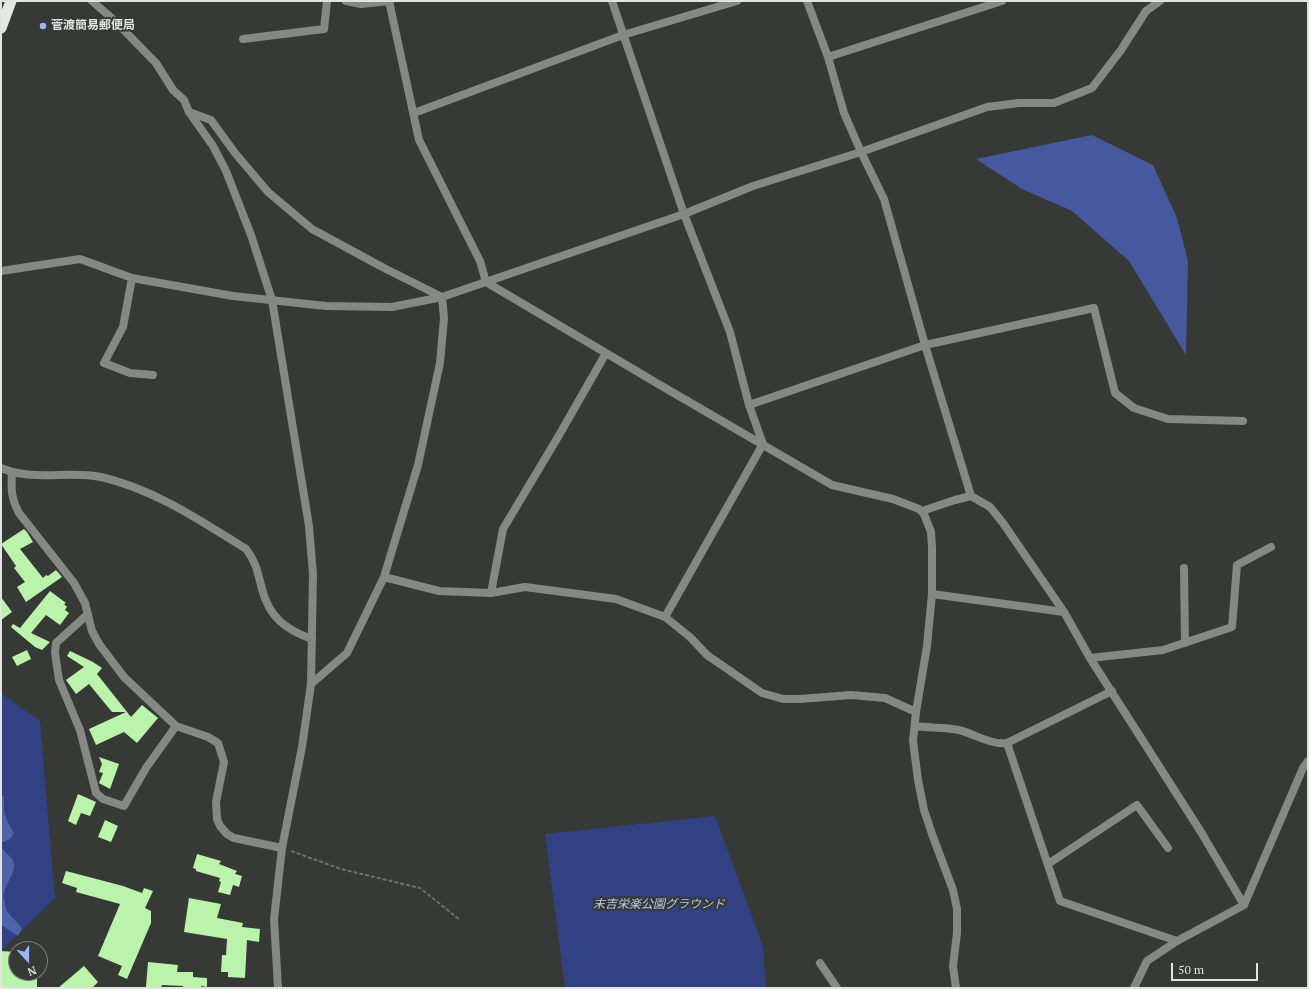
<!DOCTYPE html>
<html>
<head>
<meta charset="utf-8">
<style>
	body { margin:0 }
	#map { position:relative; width:1309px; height:989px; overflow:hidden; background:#363935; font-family:"PT Serif",serif }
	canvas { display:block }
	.frame { position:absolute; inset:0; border:2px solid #e2e4e1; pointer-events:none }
	.north { position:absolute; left:8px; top:941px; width:40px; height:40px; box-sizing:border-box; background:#363935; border:1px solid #7b7d7a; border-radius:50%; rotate:159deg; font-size:11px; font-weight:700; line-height:16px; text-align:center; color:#e2e4e1 }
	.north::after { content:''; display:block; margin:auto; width:14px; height:18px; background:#9cb4fd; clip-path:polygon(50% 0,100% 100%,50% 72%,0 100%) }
	.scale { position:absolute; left:1171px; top:963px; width:87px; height:18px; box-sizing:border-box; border:2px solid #e2e4e1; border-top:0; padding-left:5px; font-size:12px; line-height:14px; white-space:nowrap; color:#e2e4e1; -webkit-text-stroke:3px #363935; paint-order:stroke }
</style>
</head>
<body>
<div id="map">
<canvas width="1309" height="989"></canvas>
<div class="frame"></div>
<div class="north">N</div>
<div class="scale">50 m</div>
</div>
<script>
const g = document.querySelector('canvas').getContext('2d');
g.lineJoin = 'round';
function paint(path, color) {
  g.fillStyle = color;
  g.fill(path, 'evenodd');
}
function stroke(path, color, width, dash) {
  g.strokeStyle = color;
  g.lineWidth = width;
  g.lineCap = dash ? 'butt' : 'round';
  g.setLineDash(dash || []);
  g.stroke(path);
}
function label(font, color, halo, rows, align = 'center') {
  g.font = font + ' "PT Serif","Noto Sans JP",serif';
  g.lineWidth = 4;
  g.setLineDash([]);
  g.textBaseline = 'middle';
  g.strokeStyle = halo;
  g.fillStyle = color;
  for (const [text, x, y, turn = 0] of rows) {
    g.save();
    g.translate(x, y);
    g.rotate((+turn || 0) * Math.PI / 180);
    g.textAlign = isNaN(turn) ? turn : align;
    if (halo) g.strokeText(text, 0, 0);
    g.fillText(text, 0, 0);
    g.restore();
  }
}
paint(new Path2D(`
	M1,693L40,721L55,898L1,951Z
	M715,816L763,946L766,988H565L545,834Z`), '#314181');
paint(new Path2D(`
	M1092,135L1153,165L1177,218L1188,261L1186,355L1129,261L1072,211L1022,189L976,159Z`), '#46599e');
paint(new Path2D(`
	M1,795L4,797V812L8,823L14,833L10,839L1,843Z
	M1,846C4,853 13,856 14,864C15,877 1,887 4,900C5,903 6,910 8,912C12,919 18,921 22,929L18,936L1,925Z`), '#4f63a9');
paint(new Path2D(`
	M24,529L27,532L33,542L20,549L43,578L46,575L48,576L56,570L62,577L26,602L17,587L25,582L14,568L16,566L1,544Z
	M50,591L66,603L64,604L67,607L65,610L69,613L60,625L46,615L31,633L50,642L42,650L35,647L11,627L13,624L20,628Z
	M1,597L12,612L1,620Z
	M27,650L31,659L17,666L12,657Z
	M70,651L93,662L102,668L97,674L131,717L142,705L158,718L137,743L124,732L96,745L89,729L126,712H112L89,684L76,694L66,680L84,667L67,656Z
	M99,757L119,764L110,789L99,783L103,773L99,772L102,764Z
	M78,794L96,802L90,816L81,813L76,825L68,821Z
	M105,820L118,826L111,842L98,837Z
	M197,854L221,861L219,864L237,871L235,874L242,876L239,887L233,885L230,895L218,892L221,882L219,881L220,878L196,871V869L193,868Z
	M66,871L123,886L142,893L144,888L153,891L145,908L151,911V923L127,979L118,975L122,966L98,956L120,904L76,892L77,888L62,883Z
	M189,898L221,904L217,918L243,923L242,927L260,929L259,942L247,940L245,978L228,977V972H221L222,955H226L227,939L184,932Z
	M1,951L16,952V973H37V988H1Z
	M148,962L178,965L177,972H193V977L207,978V987L201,986V988H183V986L162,985L161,988L146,987Z
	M84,966L98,982L92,988H58Z`), '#baf3a9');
stroke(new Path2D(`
	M291,851L341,869L420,888L460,920`), '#6e716d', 2, [4, 2]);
stroke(new Path2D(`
	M346,1L361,4L390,1
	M389,1L419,140L480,261L486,282L660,385L832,485L893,499L919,509L924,514L931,532L932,547V594L927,646L916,712L913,741L918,780L924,810L932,834L953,890L957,909V933L953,966L956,988
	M612,1L684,214L730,332L749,405L763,444L665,617
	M807,1L828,57L844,113L861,152L884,199L925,345L971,496
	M243,39L324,29L327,1
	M828,57L1002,1
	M189,112L211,120L235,153L268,192L312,229L384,268L442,297
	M414,113L623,35L737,1
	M1,271L80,259L132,278L233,296L326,306L392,307L442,297L684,214L753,186L861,152L987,107L1019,103H1054L1092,88L1121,50L1146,11L1160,1
	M132,278L123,327L104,363L130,373L153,375
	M749,405L925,345L1094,308L1115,393L1134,408L1168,419L1243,421
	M1,468C35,482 67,470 101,477C154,489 201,521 246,549C256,561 258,574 262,589C269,617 286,630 312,639
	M12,472C11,489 11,498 19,513L74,583L85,603L92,631L99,644L124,677L176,726L208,737L218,743L224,762L216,802L217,819L220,826L227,834L234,838L282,848
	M922,511L955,500L971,496L990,507L1003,523L1064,612L1090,658L1201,832L1244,905
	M1184,568L1185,643
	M384,577L439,591L491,593L525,587L616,599L665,617L690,637L707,655L762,693L783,699H800L851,695L885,698L916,712
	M491,593L503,529L558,437L606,353
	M932,594L1064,612
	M88,614L56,643L55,653L59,680L80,730L96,793L103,799L124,806L146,768L176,726
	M1090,658L1163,650L1232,627L1237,565L1271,547
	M311,684L347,653L384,577L418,465L440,363L444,318L442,297
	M915,726C929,728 944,727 959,730C975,734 990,745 1007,743L1112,691
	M1007,743L1060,901L1177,941
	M1048,864L1137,805L1168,848
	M820,963L837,988`), '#868885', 8);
stroke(new Path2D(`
	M92,1L114,20L156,63L173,90L184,100L189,112L213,146L226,171L251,235L272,300L309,526L313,574L311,684L302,747L282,848L274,919L278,988
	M1134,988L1147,961L1177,941L1244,905L1303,768L1308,761`), '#868885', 8);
stroke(new Path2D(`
	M1,28L11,1`), '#e4e7e2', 11);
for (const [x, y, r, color] of [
	[43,26,4,"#9cb4fd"]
]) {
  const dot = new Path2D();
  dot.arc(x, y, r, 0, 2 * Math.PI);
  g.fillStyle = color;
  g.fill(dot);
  stroke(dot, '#363935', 1.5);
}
label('bold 12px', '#e2e4e1', '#363935', [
	["菅渡簡易郵便局",51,26]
], 'left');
label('italic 12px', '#bdcaf2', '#363935', [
	["末吉栄楽公園グラウンド",659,905]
]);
</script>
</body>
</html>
